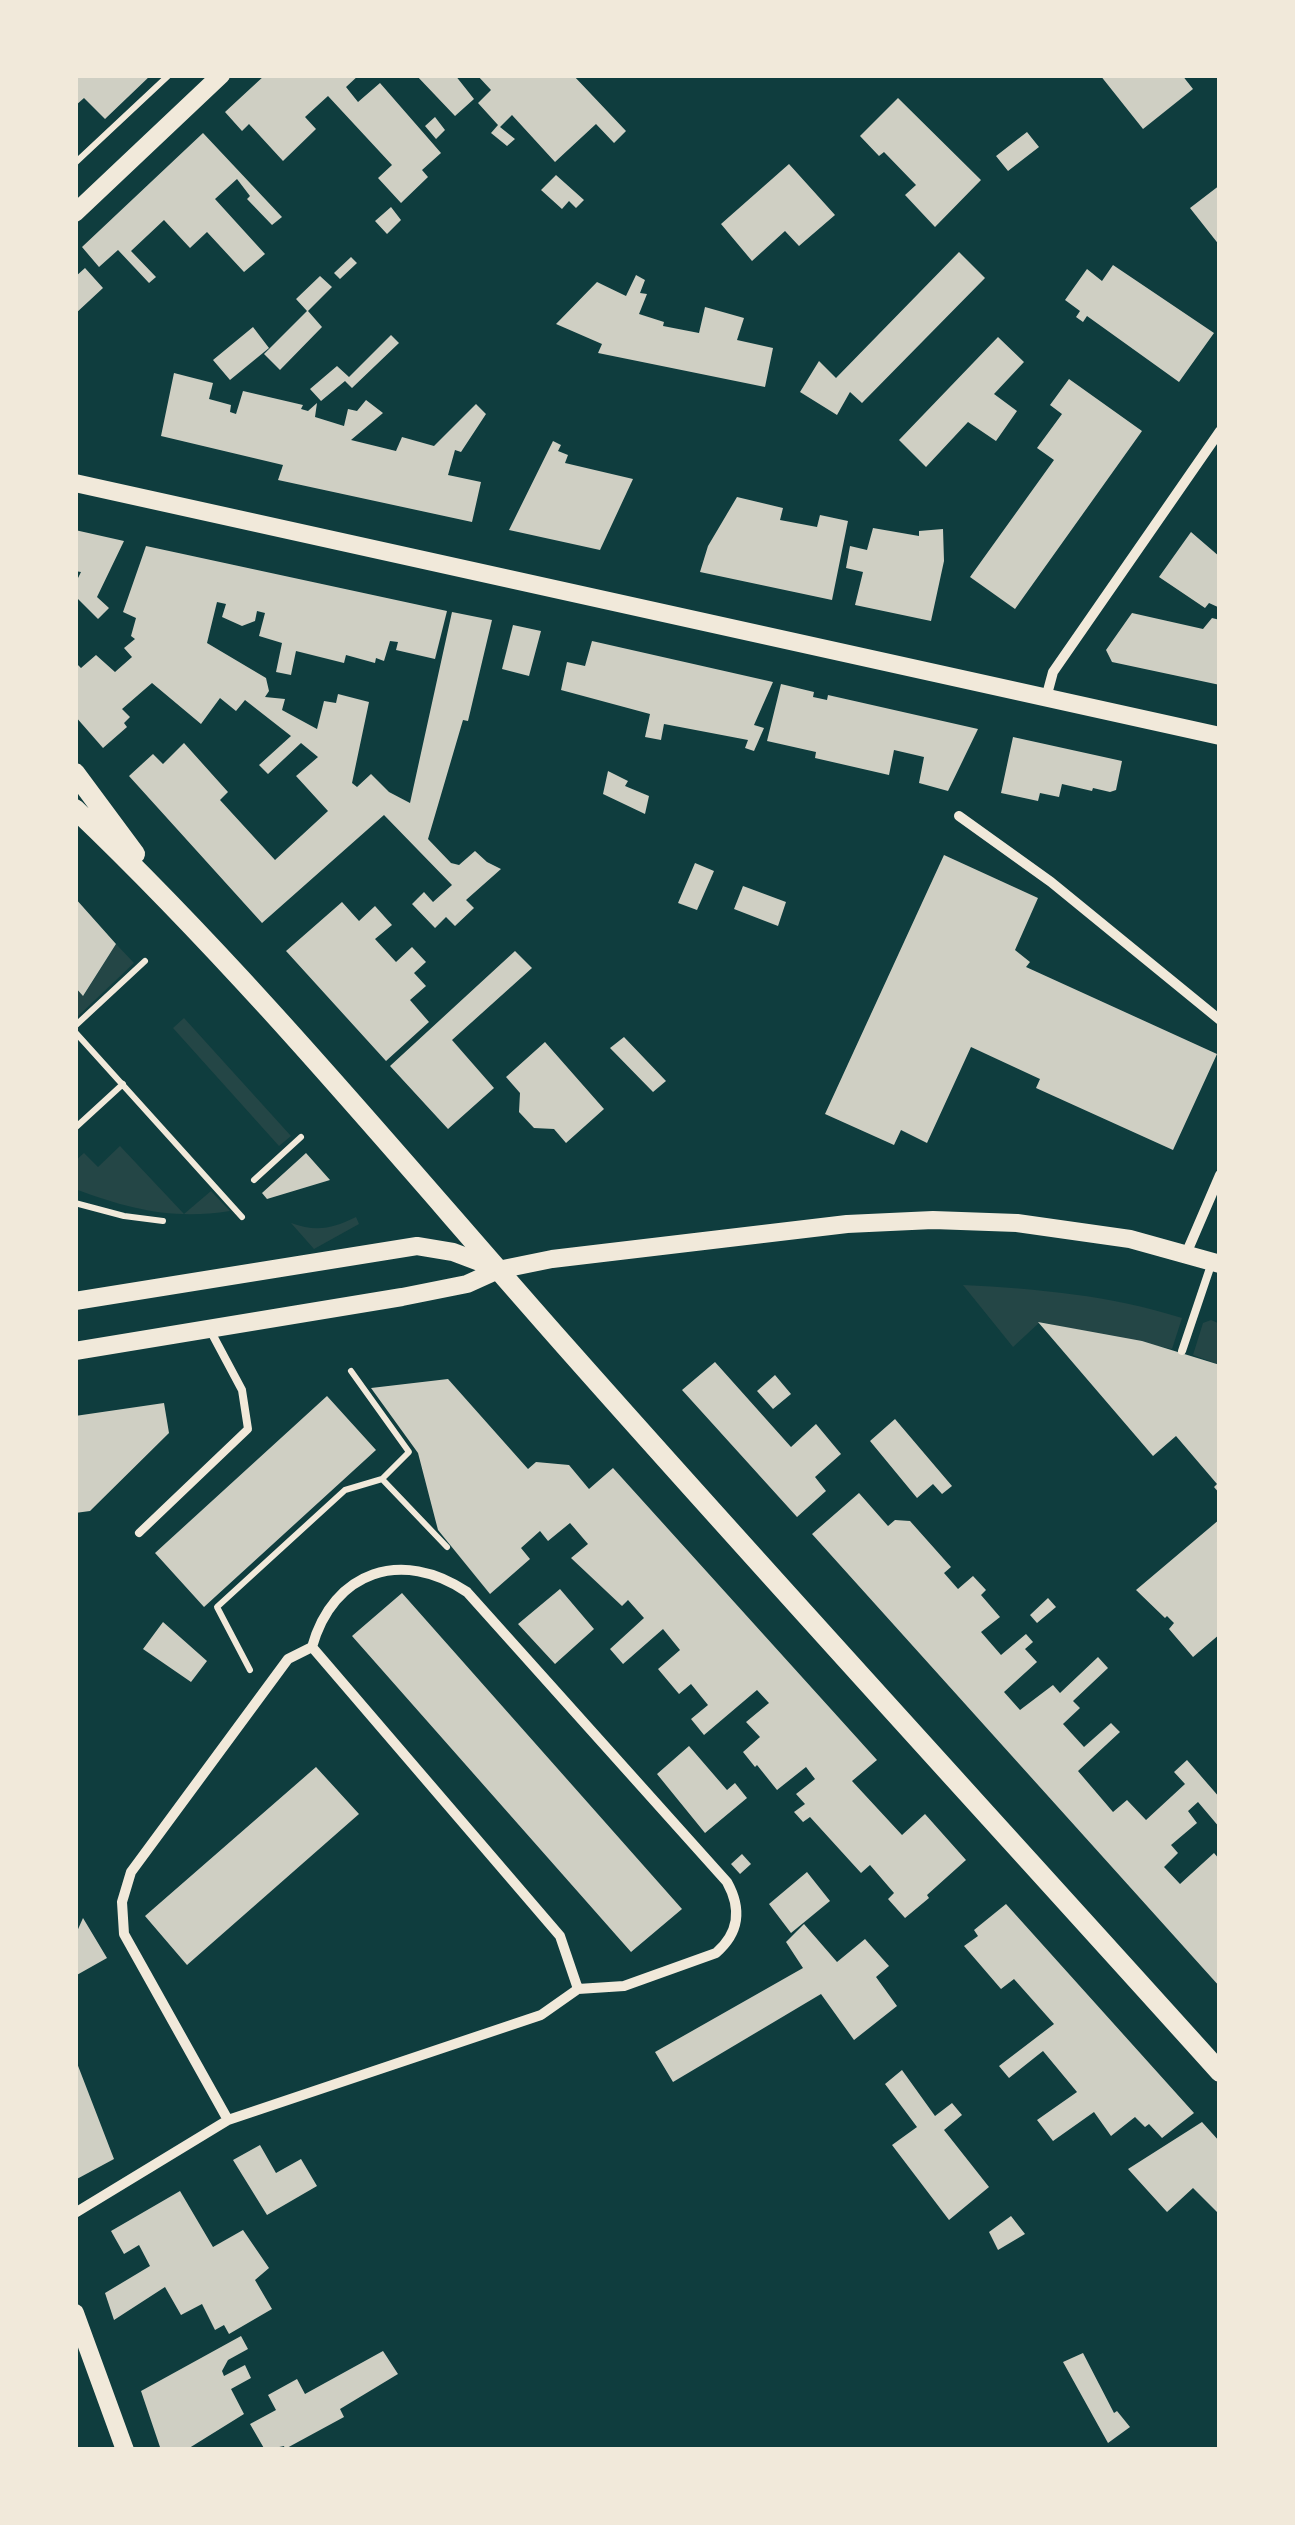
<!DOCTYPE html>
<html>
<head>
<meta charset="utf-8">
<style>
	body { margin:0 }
	#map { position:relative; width:1295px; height:2525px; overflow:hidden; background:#0f3d3e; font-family:"Sofia Sans Condensed",sans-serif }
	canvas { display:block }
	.frame { position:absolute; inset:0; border:78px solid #f1e9da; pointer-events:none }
</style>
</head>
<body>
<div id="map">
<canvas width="1295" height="2525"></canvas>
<div class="frame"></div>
</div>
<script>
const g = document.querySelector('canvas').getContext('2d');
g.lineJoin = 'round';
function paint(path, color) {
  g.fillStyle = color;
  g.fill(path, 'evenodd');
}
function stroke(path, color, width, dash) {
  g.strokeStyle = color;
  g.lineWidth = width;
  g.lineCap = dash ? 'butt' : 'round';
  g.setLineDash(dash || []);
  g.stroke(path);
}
paint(new Path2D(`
	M116,944L134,963L75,1019V992L77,990L84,995Z
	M184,1018L291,1136L279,1146L173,1028Z
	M120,1146L184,1214L211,1191L230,1211C172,1220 129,1209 75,1189V1161L84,1153L98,1167Z
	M356,1217L359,1224L314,1249L291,1223C316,1232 332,1229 356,1217Z
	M963,1285C1038,1289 1110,1295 1182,1318L1172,1349L1040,1322L1013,1347Z
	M1211,1320L1220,1324V1365L1193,1355L1203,1323Z`), '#244646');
paint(new Path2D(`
	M75,75H151L105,119L84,98L75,106Z
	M265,75H359L346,87L358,102L380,83L441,153L422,170L428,177L401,203L378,178L392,165L328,96L305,117L316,129L283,161L249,124L242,131L225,112Z
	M416,75H455L474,99L455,116Z
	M477,75H573L626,131L614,143L596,124L555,162L512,115L500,127L515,139L507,146L491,133L498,125L478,103L491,90Z
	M1100,75H1182L1193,89L1143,129Z
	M898,98L981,180L935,227L905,195L916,185L884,152L879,156L860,136Z
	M435,117L445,130L436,139L425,126Z
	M1027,132L1039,147L1008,171L996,156Z
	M203,133L282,217L272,225L247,199L250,196L237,179L215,199L265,254L244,272L207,232L190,248L164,220L131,251L156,277L149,283L118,250L99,267L82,247Z
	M789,164L835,215L799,246L785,231L752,261L721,224Z
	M556,175L584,200L576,208L569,201L562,209L541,190Z
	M1220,185V246L1190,208Z
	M391,207L401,220L387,234L375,221Z
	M959,252L985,278L862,403L850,392L837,415L800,392L819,361L836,378Z
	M351,257L357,263L340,279L334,273Z
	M1113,265L1214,333L1179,382L1087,316L1083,322L1076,317L1080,311L1065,300L1087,269L1102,281Z
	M85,268L103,288L75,314V277Z
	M636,275L645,280L640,293L647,294L639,314L664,322L663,326L699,333L705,307L744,318L737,340L773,348L765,387L598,353L602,344L556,324L597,282L626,296Z
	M320,276L332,287L308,311L322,327L280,370L264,354L307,311L296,299Z
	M253,327L269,348L230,380L213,360Z
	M391,335L399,343L352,388L345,381L321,401L310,389L337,366L349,377Z
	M998,337L1024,362L994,394L1017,411L996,441L968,422L926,467L899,440Z
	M174,373L213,383L209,399L231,405L230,412L236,414L243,391L303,405L301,409L308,411L317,403L315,417L344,426L348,409L357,411L366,400L383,413L351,440L396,451L402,437L434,446L476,404L486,414L461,452L455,450L448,475L481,482L472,522L278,480L283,465L161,436Z
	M1069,379L1142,431L1015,609L970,577L1054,460L1037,448L1062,414L1050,405Z
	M553,441L561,445L558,451L568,455L565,463L633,479L600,550L509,530Z
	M737,497L783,508L780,520L817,527L820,515L848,521L832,600L700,572L708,546Z
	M873,528L919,536V531L943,529L944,561L931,621L855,605L863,572L846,568L850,546L867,550Z
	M75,530L124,541L97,597L109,608L98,619L75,596V584L81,572L75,571Z
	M1191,532L1220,557V608L1209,603L1205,608L1159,577Z
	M146,546L447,611L435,659L396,650L398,642L390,641L384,661L376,658L375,663L346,655L344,663L296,651L291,675L276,672L282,643L259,636L265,613L257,611L255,621L242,626L222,617L226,604L217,602L207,643L266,678L269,691L265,697L285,699L282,710L317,729L324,701L336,703L338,694L369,702L352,783L357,787L371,774L389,792L410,803L452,612L492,620L468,721L463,720L428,839L451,863L459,865L475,851L487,862L501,869L466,900L474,908L455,926L446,917L435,928L412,904L424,892L433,902L452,885L384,815L262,923L129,776L153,754L163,764L184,743L228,792L220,800L275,860L328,811L296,776L318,757L301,743L268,774L259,765L291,736L245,700L236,711L220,698L201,724L152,683L122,709L130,717L124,723L127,727L103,748L75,716V662L81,668L96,655L115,672L132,657L124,648L135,639L131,636L136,618L123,612Z
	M1132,613L1203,629L1212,618L1220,620V685L1112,662L1106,650Z
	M513,625L541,631L529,676L502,669Z
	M592,641L773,682L754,725L764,728L754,751L745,748L748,740L664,724L661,740L645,737L650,714L561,690L567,662L585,666Z
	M781,684L814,692L813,697L827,700L828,695L978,729L948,791L919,783L924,757L894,750L889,775L815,758L816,752L767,741Z
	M1013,737L1122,761L1116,790L1110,792L1093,788L1092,791L1062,784L1059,797L1040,793L1038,801L1001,793Z
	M608,771L628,781L625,786L649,796L645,814L603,794Z
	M944,855L1038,898L1015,950L1030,962L1026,967L1217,1054L1173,1150L1036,1088L1040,1079L971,1047L927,1143L901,1130L894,1145L825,1114Z
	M695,863L714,871L697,910L678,903Z
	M743,886L786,902L778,926L734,909Z
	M75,898L116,944L83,996L75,987Z
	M342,902L359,921L375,906L392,925L375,939L396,962L412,947L426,962L414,973L426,986L410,1000L429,1022L386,1061L286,951Z
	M515,951L532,968L452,1040L494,1088L448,1129L390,1066Z
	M624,1037L666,1081L653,1092L610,1048Z
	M545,1042L604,1109L566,1143L554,1129L534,1128L519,1112L520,1093L506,1077Z
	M306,1153L330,1180L267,1199L262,1193Z
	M1038,1322L1142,1341L1220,1365V1494L1214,1487L1217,1484L1176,1436L1153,1456Z
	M715,1362L791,1447L816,1424L841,1454L815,1477L826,1491L797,1517L682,1390Z
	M775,1375L791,1394L773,1409L757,1391Z
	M448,1379L528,1469L536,1462L569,1465L589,1489L613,1468L877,1760L852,1781L902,1835L925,1814L966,1860L927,1895L929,1898L905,1918L888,1899L894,1893L870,1865L861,1873L810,1817L803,1822L794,1812L805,1804L796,1794L815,1779L806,1767L777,1790L757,1765L755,1767L743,1752L760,1737L746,1722L769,1703L757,1690L704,1735L691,1719L708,1705L691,1684L679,1694L658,1669L680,1650L663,1629L623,1664L610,1649L644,1618L628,1600L622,1606L571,1558L588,1544L570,1523L548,1541L540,1531L521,1548L530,1559L490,1594L438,1530L418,1453L371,1388Z
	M327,1396L376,1450L204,1607L155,1553Z
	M164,1403L169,1433L90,1511L75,1513V1416Z
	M895,1419L952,1486L942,1494L933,1484L917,1498L870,1441Z
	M859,1493L888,1526L895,1520L910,1521L951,1567L944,1573L958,1589L973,1576L986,1590L981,1595L1000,1617L981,1632L1001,1655L1026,1634L1033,1642L1025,1649L1037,1662L1004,1692L1020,1710L1053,1685L1060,1693L1098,1657L1108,1668L1073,1701L1080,1708L1063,1724L1084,1747L1111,1723L1120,1732L1078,1771L1113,1812L1127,1800L1146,1820L1185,1784L1174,1772L1187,1760L1220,1798V1828L1198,1802L1188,1811L1197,1823L1171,1845L1178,1853L1164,1867L1180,1884L1214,1853L1220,1860V1987L812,1534Z
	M1220,1519V1634L1193,1657L1169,1629L1174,1623L1167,1616L1165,1618L1136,1590Z
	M560,1589L594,1629L555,1664L518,1624Z
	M402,1593L682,1909L631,1952L352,1636Z
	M1048,1598L1056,1607L1037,1623L1030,1615Z
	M163,1622L207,1661L191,1682L143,1649Z
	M689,1746L727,1790L735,1783L747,1798L705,1833L657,1774Z
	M316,1767L359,1814L187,1965L145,1916Z
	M742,1854L751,1864L740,1874L731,1864Z
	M807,1872L830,1901L791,1933L769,1904Z
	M1006,1904L1194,2113L1162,2138L1149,2124L1145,2127L1135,2117L1111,2136L1094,2112L1053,2141L1037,2120L1077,2092L1043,2051L1009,2078L999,2066L1054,2024L1014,1979L1001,1989L964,1946L978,1936L974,1930Z
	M83,1918L107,1958L75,1976V1936Z
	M804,1924L837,1962L865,1939L889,1966L876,1977L897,2006L854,2040L821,1994L673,2082L655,2052L803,1968L786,1942Z
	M75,2058L114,2159L75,2180Z
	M902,2070L935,2116L952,2103L962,2115L944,2130L989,2187L949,2220L892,2145L917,2127L885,2084Z
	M1202,2122L1220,2142V2215L1193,2188L1167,2212L1128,2169Z
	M260,2145L276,2173L301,2159L317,2186L267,2215L233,2160Z
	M180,2191L213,2247L243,2230L269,2268L255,2280L272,2309L229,2334L224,2325L215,2330L202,2304L181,2315L165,2287L114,2320L105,2293L150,2266L139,2245L124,2254L111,2231Z
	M1011,2216L1025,2234L998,2250L989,2232Z
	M241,2336L248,2349L228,2360L222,2371L224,2376L245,2365L251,2378L231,2389L244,2414L186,2450H161L141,2391Z
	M383,2351L398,2374L340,2409L344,2417L285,2449L284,2446L265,2450L250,2424L276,2410L268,2395L297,2379L305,2394Z
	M1083,2353L1114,2413L1117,2411L1130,2427L1108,2443L1063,2362Z`), '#cfcfc3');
stroke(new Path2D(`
	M75,163L169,75
	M75,1026L145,961
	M75,1032L242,1217
	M75,1128L123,1084
	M254,1180L301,1137
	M75,1203L124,1216L163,1221
	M351,1371L409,1452L382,1479L447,1547
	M250,1670L217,1607L345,1490L382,1479`), '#f1e9da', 6);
stroke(new Path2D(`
	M1182,1351L1212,1262
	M139,1533L248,1429L242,1390L210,1330`), '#f1e9da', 8);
stroke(new Path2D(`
	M1046,698L1053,672L1220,431
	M959,816L1051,882L1220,1020
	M1186,1254L1220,1175
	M312,1647C333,1571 402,1548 467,1592L727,1882C742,1909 739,1933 716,1953L624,1986L578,1989
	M75,2213L228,2120L541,2015L578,1989L560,1936L312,1647L288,1659L131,1872L122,1902L124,1934L228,2120`), '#f1e9da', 10);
stroke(new Path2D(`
	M75,213L221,75
	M75,483L1220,736
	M75,1301L417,1246L453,1252L498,1269
	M75,1351L402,1297L467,1284L498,1270L552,1259L847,1224L933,1220L1017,1223L1130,1239L1220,1264
	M75,2313L125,2450`), '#f1e9da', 18);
stroke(new Path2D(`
	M75,773L135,854
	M75,809C251,977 405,1165 566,1347C782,1591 1002,1830 1220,2072`), '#f1e9da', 20);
</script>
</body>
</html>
